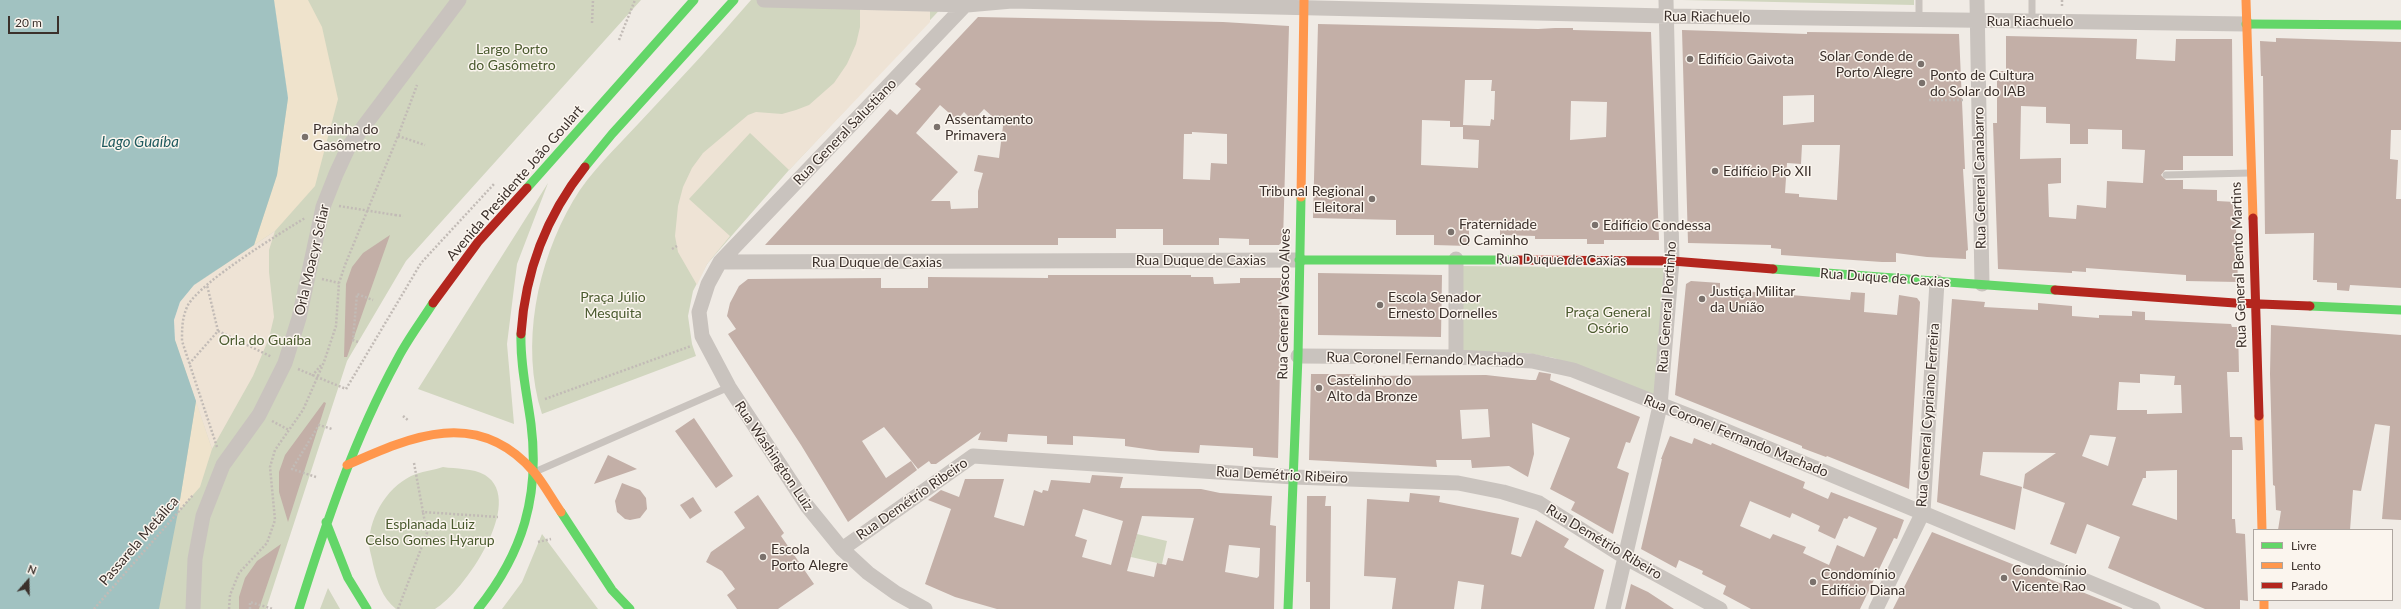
<!DOCTYPE html>
<html>
<head>
<meta charset="utf-8">
<style>
	body { margin:0 }
	#map { position:relative; width:2401px; height:609px; overflow:hidden; background:#f0ebe5; font-family:Lato,sans-serif }
	canvas { display:block }
	.legend { position:absolute; left:2253px; top:529px; width:140px; height:72px; box-sizing:border-box; background:#fbf5ee; border:1px solid #aea6a0; margin:0; padding:5px 7px; list-style:none; font-size:12px; color:#3b302b }
	.legend li { display:flex; align-items:center; gap:8px; height:20px }
	.legend b { width:20px; border:1px solid #aea6a0 }
	.north { position:absolute; left:8px; top:561px; width:40px; height:40px; -webkit-text-stroke:3px #fbf5ee; paint-order:stroke; rotate:20deg; font-size:11px; font-weight:700; line-height:16px; text-align:center; color:#3b302b }
	.north::after { content:''; display:block; margin:auto; width:14px; height:18px; background:#3b302b; clip-path:polygon(50% 0,100% 100%,50% 72%,0 100%) }
	.scale { position:absolute; left:8px; top:16px; width:51px; height:18px; box-sizing:border-box; border:2px solid #3b302b; border-top:0; padding-left:5px; font-size:12px; line-height:14px; white-space:nowrap; color:#3b302b; -webkit-text-stroke:3px #fbf5ee; paint-order:stroke }
</style>
</head>
<body>
<div id="map">
<canvas width="2401" height="609"></canvas>
<ul class="legend">
<li><b style="height:5px;background:#63d668"></b>Livre</li>
<li><b style="height:5px;background:#ff974d"></b>Lento</li>
<li><b style="height:5px;background:#b3261e"></b>Parado</li>
</ul>
<div class="north">N</div>
<div class="scale">20 m</div>
</div>
<script>
const g = document.querySelector('canvas').getContext('2d');
g.lineJoin = 'round';
function paint(path, color) {
  g.fillStyle = color;
  g.fill(path, 'evenodd');
}
function stroke(path, color, width, dash) {
  g.strokeStyle = color;
  g.lineWidth = width;
  g.lineCap = dash ? 'butt' : 'round';
  g.setLineDash(dash || []);
  g.stroke(path);
}
function label(font, color, halo, rows, align = 'center') {
  g.font = font + ' Lato,sans-serif';
  g.lineWidth = 3;
  g.setLineDash([]);
  g.textBaseline = 'middle';
  g.strokeStyle = halo;
  g.fillStyle = color;
  for (const [text, x, y, turn = 0] of rows) {
    g.save();
    g.translate(x, y);
    g.rotate((+turn || 0) * Math.PI / 180);
    g.textAlign = isNaN(turn) ? turn : align;
    if (halo) g.strokeText(text, 0, 0);
    g.fillText(text, 0, 0);
    g.restore();
  }
}
paint(new Path2D(`
	M274,0H641L406,261L347,361L266,609H87L194,285L218,269L288,98Z
	M751,0H949L789,170L707,264L693,291L688,316L692,344L696,356L542,414C520,345 537,263 573,201C590,172 616,148 639,123C677,82 715,42 751,0Z
	M1682,0H1914V5Z
	M548,183L517,264L507,344L514,424L418,389Z
	M1461,266L1666,268L1655,396L1554,358L1527,353L1462,352Z
	M443,467C456,469 473,468 485,475C527,501 463,593 435,609H396C382,598 377,581 373,564C372,557 369,550 369,543C370,515 389,484 416,474C425,471 434,470 443,467Z
	M542,534L598,609H502L522,582Z
	M1137,534L1167,541L1162,564L1131,557Z
	M328,588L340,609H320Z`), '#d1d6bf');
paint(new Path2D(`
	M274,0H308L322,27L338,99L315,186L275,231L254,245L277,175L288,98Z
	M196,401L212,449L200,487L178,512Z`), '#efe3cc');
paint(new Path2D(`
	M860,0L930,11V22L789,170L750,133L689,199L730,236L707,264L697,285L678,252L675,236L678,206L683,187L692,168L703,153L748,115L756,112L782,114L796,110L809,105L834,83L847,64L856,44L860,27Z
	M275,231L269,250V272L274,317L269,338L253,376L212,449L175,340L174,320L180,302L194,285Z`), '#eee3d5');
paint(new Path2D(`
	M0,0H274L288,98L277,175L254,245L194,285L180,302L174,320L175,340L196,401L178,512L159,609H0Z`), '#a1c2c1');
paint(new Path2D(`
	M978,17L1223,22L1289,26L1283,241L1279,245H1249V239L1219,238V245H1163V229H1116V238H1058V245H765L890,109L897,115L921,89L915,84ZM940,105L957,120L964,112L973,121L984,109L1003,126L999,158L978,155L974,171L983,173L978,191V208L951,209L950,201H931L958,172L916,133ZM1192,132L1227,134V164L1211,163L1210,180L1183,179L1184,134H1192Z
	M1318,24L1538,29L1555,28H1573V30L1651,32L1659,240H1604V244H1587V239H1535V236L1500,235V226L1469,225V246L1434,245V235H1396V220L1313,218ZM1465,80H1492L1491,91H1495L1494,120L1491,119L1490,126L1463,125ZM1571,101L1607,102L1606,137L1570,140ZM1422,120L1450,121V127H1463V139L1479,140L1478,168L1421,165Z
	M1682,30L1807,34V32L1959,34L1965,169H1963L1968,250L1966,251V259L1927,257L1896,253V262H1882L1781,255V249L1771,248V245L1688,243ZM1814,95V122L1783,125V96ZM1802,145H1840L1837,200L1799,197V194L1785,193L1787,163L1801,164Z
	M2006,36L2137,39L2136,59L2175,61L2176,39H2232L2233,156H2183V170H2165L2161,175L2166,180H2183V189L2217,190V201L2235,202L2238,282L2186,281V275L2086,268V272L2072,271V273L1998,269L1993,123H1997V71H2006ZM2021,106L2046,107V123L2070,124V144H2088V129L2122,130V149L2145,150L2143,183L2107,181L2106,208L2077,205L2076,219L2049,217L2048,184L2061,183V158L2020,159Z
	M2276,38L2401,42V130H2391L2390,159L2398,160L2396,199H2401V288L2350,285L2349,291L2337,290V283L2317,282V280H2313L2314,233L2265,234L2263,76H2261L2260,41L2276,42Z
	M390,235L347,357H344L346,284L352,267L363,253Z
	M1318,273L1442,275L1441,337L1318,335Z
	M1048,275H1191V277H1213L1214,284L1240,283V278H1282L1278,458L1253,456V448L1200,445L1199,453L1160,451L1125,446V439L1092,437L1073,436V445L1047,444V436L1008,434L1007,442L978,440L981,432L936,464H931L929,461L918,469L884,427L862,441L886,478L911,461L917,470L848,522L801,445L728,334L736,329L727,316L730,303L739,286L748,279L881,278V288H928V277L1048,278Z
	M1691,281L1720,283V289L1850,300L1851,292L1865,293L1864,312L1897,315L1899,295L1917,298L1920,302L1909,489L1827,456L1826,457L1802,448V446L1675,395L1686,284Z
	M1952,299L1985,302L1984,307L2038,310V303L2072,306V316L2099,318V315L2132,316V311L2145,312V320L2231,324L2232,327H2238L2239,372H2227L2230,437H2242L2243,450H2232V519H2235L2236,533L2245,534L2248,601L2240,600V609H2205L2108,568L2120,537L2087,524L2076,554L2050,544L2065,503L2023,488L2025,474L2056,453L1983,452L1980,475L2022,487L2015,530L1937,502ZM2140,374L2175,376L2174,385H2181L2182,413L2147,414V410H2117L2119,382L2140,383ZM2090,435L2116,437L2108,466L2082,456ZM2177,470V520L2132,505L2143,478H2146V471Z
	M2271,325L2401,335V520L2382,519L2390,426L2375,424L2361,491L2353,490L2350,530H2278L2281,511L2276,510L2275,486L2273,485L2270,374Z
	M1539,372L1551,374L1550,380L1640,417L1630,443L1626,442L1617,468L1629,473L1613,534L1571,510L1575,502L1550,489L1570,438L1532,423L1534,454L1528,477L1509,466L1472,468L1471,460H1436L1437,467L1309,460L1311,374H1356L1355,376L1486,375L1530,380H1536ZM1488,409L1490,437L1462,439L1460,410Z
	M324,402L326,403L288,522L279,492V472L285,455Z
	M694,418L733,476L716,488L675,431Z
	M1670,436L1692,444L1694,438L1711,445L1712,443L1805,482L1803,488L1828,499L1831,492L1904,520L1897,539L1894,538L1860,609H1751L1723,594L1726,586L1702,574L1703,571L1679,560L1676,568L1641,549L1662,459H1661ZM1750,501L1790,518L1792,513L1820,526L1818,531L1835,539L1844,518L1847,519L1849,516L1877,528L1864,557L1837,545L1829,565L1803,553L1806,547L1773,534L1770,539L1740,526Z
	M608,455L637,469L594,484Z
	M1092,475L1123,477L1120,488L1201,489L1220,493L1272,496L1270,525L1276,526L1274,609H997L955,597L925,584L951,509L928,500L941,490L959,497L965,479H1004L994,517L1024,526L1034,490L1042,493L1043,490L1048,491L1051,480L1090,483ZM1083,509L1123,521L1111,565L1082,557L1087,540L1075,536ZM1142,516L1194,518L1183,561L1168,558L1166,565L1157,563L1154,577L1127,571ZM1229,545L1260,548L1259,576L1257,578L1225,572Z
	M622,483L640,490L646,498L647,509L640,518L630,520L625,519L617,512L615,501Z
	M1410,493L1440,496L1439,502L1519,518L1511,554L1521,557L1536,520L1569,539L1564,547L1604,570L1594,609H1481L1484,585L1458,581L1454,609H1392L1396,578L1364,576L1367,499L1409,502Z
	M758,495L784,533L781,536L814,584L778,609H737L727,595L735,589L722,571L706,562L711,552L745,528L734,512Z
	M1307,496H1326L1325,506H1331L1330,609H1310V582H1306Z
	M693,497L702,511L690,519L680,505Z
	M1932,532L2122,608V609H1893Z
	M281,544L259,609H239V597L245,578L257,561Z
	M1631,584L1648,592L1674,609H1625Z`), '#c3afa7');
stroke(new Path2D(`
	M2062,0V7
	M592,23L593,0
	M619,40L635,0
	M1929,100H1965
	M398,136L425,145
	M395,215L403,216
	M672,249L677,246
	M322,279L339,283
	M218,331L272,357
	M358,342L353,340L357,294L373,300
	M189,364L218,331L207,285
	M298,369L346,389L421,263L494,184
	M312,376L322,364
	M545,399L691,346
	M403,416L409,421
	M272,421L289,430
	M217,447L182,341C182,328 182,317 188,305C202,281 279,234 305,218
	M414,463L423,512L498,517
	M316,477L292,469L319,425L332,429
	M538,542L551,539
	M94,609L193,495
	M229,609L230,595L239,573L267,543L275,520L270,467L275,450L303,410L324,362L336,326L339,283L345,265L398,136L417,85
	M250,609V602L273,609
	M398,609L427,533L423,512`), '#c2bbb6', 2.5, [2, 2]);
stroke(new Path2D(`
	M1919,0V21
	M2032,0V22
	M2166,175L2250,173
	M537,471L729,387`), '#c9c3be', 7);
stroke(new Path2D(`
	M764,0L967,5L1012,1L1667,16L2246,24
	M1977,0L1982,284
	M720,262L1299,260
	M1298,356L1456,357L1532,361L1573,370L1700,420L2153,609
	M1456,357V259
	M842,549L973,456L1294,477L1458,483L1503,492L1539,503L1626,558L1720,609
	M193,609L195,559L203,516L223,465L259,415L285,363L299,318L323,207L336,174L349,146L459,0
	M925,609L896,593L868,573L842,549L807,506L729,387L702,336L699,312L708,284L720,262L970,0
	M1613,609L1660,406L1672,261L1666,0
	M1876,609L1923,512L1937,282`), '#c9c3be', 15);
stroke(new Path2D(`
	M2246,24L2401,25
	M585,167L612,134L734,0
	M527,188L694,0
	M1299,260H1515
	M1773,269L2055,290
	M2310,306L2401,310
	M561,512L612,590L630,609
	M326,522L348,578L367,609
	M299,609C326,523 354,439 397,360C407,340 421,322 433,303
	M478,609C523,553 540,496 531,424C527,394 520,364 521,334
	M1288,609L1298,356L1301,197`), '#63d668', 9);
stroke(new Path2D(`
	M2246,0L2253,218
	M1301,197L1304,0
	M2259,416L2262,530
	M347,465C412,436 478,407 534,472C544,484 552,499 561,512
	M2264,600V609`), '#ff974d', 9);
stroke(new Path2D(`
	M2253,218L2259,416
	M1515,260L1672,261L1773,269
	M2055,290L2235,303L2310,306
	M433,303L478,242L527,188
	M521,334C525,272 547,215 585,167`), '#b3261e', 9);
stroke(new Path2D(`
	M339,206L395,215`), '#c2bbb6', 2.5, [2, 2]);
for (const [x, y, r, color] of [
	[1690,59,4,"#7a716c"],
	[1921,64,4,"#7a716c"],
	[1922,83,4,"#7a716c"],
	[937,127,4,"#7a716c"],
	[305,137,4,"#7a716c"],
	[1715,171,4,"#7a716c"],
	[1372,199,4,"#7a716c"],
	[1595,225,4,"#7a716c"],
	[1451,232,4,"#7a716c"],
	[1702,299,4,"#7a716c"],
	[1380,305,4,"#7a716c"],
	[1319,388,4,"#7a716c"],
	[763,557,4,"#7a716c"],
	[2004,578,4,"#7a716c"],
	[1813,582,4,"#7a716c"]
]) {
  const dot = new Path2D();
  dot.arc(x, y, r, 0, 2 * Math.PI);
  g.fillStyle = color;
  g.fill(dot);
  stroke(dot, '#fbf5ee', 1.5);
}
label('14px', '#3b302b', '#fbf5ee', [
	["Rua Riachuelo",1707,17,1],
	["Rua Riachuelo",2030,21],
	["Rua General Salustiano",845,132,-46],
	["Rua General Canabarro",1980,178,-91],
	["Avenida Presidente João Goulart",515,183,-49],
	["Orla Moacyr Scliar",312,260,-77],
	["Rua Duque de Caxias",1201,260],
	["Rua Duque de Caxias",1561,260,1],
	["Rua Duque de Caxias",877,262],
	["Rua General Bento Martins",2239,265,-92],
	["Rua Duque de Caxias",1885,278,4],
	["Rua General Vasco Alves",1284,304,-89],
	["Rua General Portinho",1667,307,-86],
	["Rua Coronel Fernando Machado",1425,359,1],
	["Rua General Cypriano Ferreira",1928,415,-86],
	["Rua Coronel Fernando Machado",1736,436,22],
	["Rua Washington Luiz",774,456,56],
	["Rua Demétrio Ribeiro",1282,475,3],
	["Rua Demétrio Ribeiro",912,499,-35],
	["Passarela Metálica",139,541,-49],
	["Rua Demétrio Ribeiro",1604,542,31]
]);
label('14px', '#4a5a2e', '#fbf5ee', [
	["Largo Porto",512,49],
	["do Gasômetro",512,65],
	["Praça Júlio",613,297],
	["Mesquita",613,313],
	["Praça General",1608,312],
	["Osório",1608,328],
	["Orla do Guaíba",265,340],
	["Esplanada Luiz",430,524],
	["Celso Gomes Hyarup",430,540]
]);
label('14px', '#3b302b', '#fbf5ee', [
	["Solar Conde de",1913,56,"right"],
	["Porto Alegre",1913,72,"right"],
	["Edifício Gaivota",1698,59],
	["Ponto de Cultura",1930,75],
	["do Solar do IAB",1930,91],
	["Assentamento",945,119],
	["Primavera",945,135],
	["Prainha do",313,129],
	["Gasômetro",313,145],
	["Edifício Pio XII",1723,171],
	["Tribunal Regional",1364,191,"right"],
	["Eleitoral",1364,207,"right"],
	["Fraternidade",1459,224],
	["O Caminho",1459,240],
	["Edifício Condessa",1603,225],
	["Justiça Militar",1710,291],
	["da União",1710,307],
	["Escola Senador",1388,297],
	["Ernesto Dornelles",1388,313],
	["Castelinho do",1327,380],
	["Alto da Bronze",1327,396],
	["Escola",771,549],
	["Porto Alegre",771,565],
	["Condomínio",2012,570],
	["Vicente Rao",2012,586],
	["Condomínio",1821,574],
	["Edifício Diana",1821,590]
], 'left');
label('italic 15px', '#1f5a5e', '#fbf5ee', [
	["Lago Guaíba",140,142]
]);
</script>
</body>
</html>
